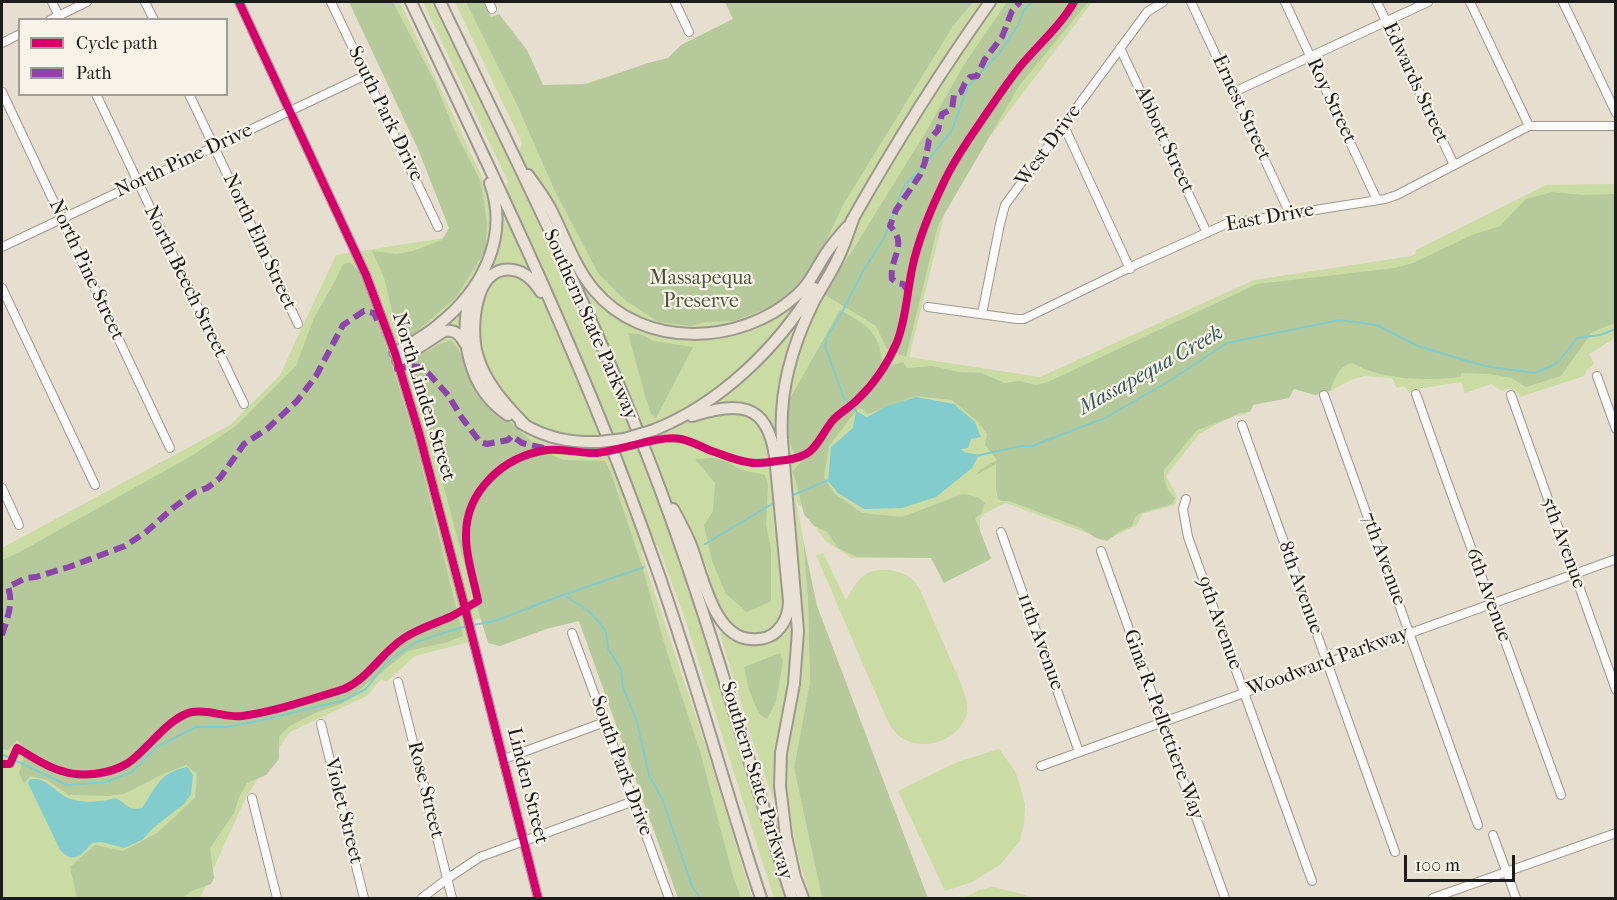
<!DOCTYPE html>
<html>
<head>
<meta charset="utf-8">
<style>
	body { margin:0 }
	#map { position:relative; width:1617px; height:900px; overflow:hidden; background:#e6dece; font-family:"IM FELL French Canon",serif }
	canvas { display:block }
	.frame { position:absolute; inset:0; border:3px solid #1c1c1c; pointer-events:none }
	.legend { position:absolute; left:18px; top:18px; width:210px; height:78px; box-sizing:border-box; background:#f7f3e8; border:2px solid #9f9d96; margin:0; padding:8px 10px; list-style:none; font-size:18px; color:#1c1c1c }
	.legend li { display:flex; align-items:center; gap:12px; height:30px }
	.legend b { width:30px; border:2px solid #9f9d96 }
	.scale { position:absolute; left:1404px; top:855px; width:111px; height:27px; box-sizing:border-box; border:3px solid #1c1c1c; border-top:0; padding-left:8px; font-size:18px; line-height:21px; white-space:nowrap; color:#1c1c1c; -webkit-text-stroke:4px #f7f3e8; paint-order:stroke }
</style>
</head>
<body>
<div id="map">
<canvas width="1617" height="900"></canvas>
<div class="frame"></div>
<ul class="legend">
<li><b style="height:8px;background:#d6006c"></b>Cycle path</li>
<li><b style="height:8px;background:#8e44ad"></b>Path</li>
</ul>
<div class="scale">100 m</div>
</div>
<script>
const g = document.querySelector('canvas').getContext('2d');
g.lineJoin = 'round';
function paint(path, color) {
  g.fillStyle = color;
  g.fill(path, 'evenodd');
}
function stroke(path, color, width, dash) {
  g.strokeStyle = color;
  g.lineWidth = width;
  g.lineCap = dash ? 'butt' : 'round';
  g.setLineDash(dash || []);
  g.stroke(path);
}
function label(font, color, halo, rows, align = 'center') {
  g.font = font + ' "IM FELL French Canon",serif';
  g.lineWidth = 4.5;
  g.setLineDash([]);
  g.textBaseline = 'middle';
  g.strokeStyle = halo;
  g.fillStyle = color;
  for (const [text, x, y, turn = 0] of rows) {
    g.save();
    g.translate(x, y);
    g.rotate((+turn || 0) * Math.PI / 180);
    g.textAlign = isNaN(turn) ? turn : align;
    if (halo) g.strokeText(text, 0, 0);
    g.fillText(text, 0, 0);
    g.restore();
  }
}
paint(new Path2D(`
	M393,2H400L482,177L489,198L492,228L508,182L423,2H435L514,165L522,143L455,2H466L470,7L527,127L538,98L675,56L771,2H1092L951,188L909,357L1040,377L1254,280L1412,256L1415,254L1416,250L1546,185L1615,184V335L1612,340L1589,354L1594,364L1587,370L1584,376L1520,397L1519,394L1509,388L1502,391L1491,384L1465,393L1461,382L1423,388L1409,393L1407,389L1404,386L1397,388L1392,378L1364,376L1351,380L1330,391L1316,395L1294,387L1250,401L1247,414L1230,417L1199,434L1166,476L1177,496L1175,505L1142,514L1137,525L1106,540L1006,503L985,513L980,519V540L945,557L852,558L826,541L817,530L812,517L797,503L795,489H794L803,539L808,601L810,682L794,768L822,898H810L798,855L787,803L785,765L802,673L803,611L793,490L774,497L783,607C781,613 779,620 775,624C764,635 744,639 732,627C720,615 715,595 708,580L710,578L705,563L701,561L689,532L672,540L789,898H774L685,619L658,545L641,552L708,753L752,898H741L734,879L700,751L666,649L637,554L476,620L466,627L469,642L415,656L386,682L381,679L367,696L290,732L247,795L200,898H2V548L230,425L280,375L336,255L487,231V221L481,182L454,129L435,82Z
	M823,553L846,600C851,592 854,584 862,577C874,566 899,568 912,579C915,581 918,587 920,590L962,686C964,694 969,705 967,713C960,739 927,752 904,739C904,739 897,735 897,734C888,726 878,697 872,685C853,642 835,598 816,555Z
	M794,608L792,660L776,797L773,798L754,745L720,634L723,630L733,639L748,644L767,642L784,632Z
	M999,749L1015,771L1021,789L1025,805L1024,823L1020,841L1000,865L972,882L945,891L898,791L957,762Z
	M993,887L1025,895L1029,898H964L979,890Z`), '#cadba4');
paint(new Path2D(`
	M349,2H393L435,82L454,129L481,182L487,221L486,250L456,297L405,342C394,331 389,293 384,278C381,269 376,260 372,251L397,254L413,251L442,240L449,228L418,149Z
	M466,2H483L491,17L499,14L527,50L543,85L587,84L648,63L668,58L681,45L733,19L725,2H973L953,26L843,205L813,269L807,280L778,304L734,321L706,322L691,326L659,322L626,301L598,273L554,189L518,107Z
	M1007,2H1088L1019,86L938,225L906,357L887,349L876,326L822,293L851,253L927,130L965,63Z
	M1552,192L1584,195L1615,194V323L1592,332L1561,376L1526,387L1512,378L1489,374L1462,373L1460,377C1429,381 1379,380 1353,363C1338,365 1335,379 1330,391L1315,395L1294,389L1289,398L1253,405L1250,412L1239,413L1230,418L1197,430L1164,470C1163,481 1167,491 1175,498L1172,504L1140,513L1135,517L1132,526L1120,531L1107,541L1096,538L1081,528L1009,501H1002L998,499L996,489V464L976,475L980,470L997,460L985,445L987,434L977,421L952,400L916,396L868,414L859,407L829,446L824,477L835,494L862,513L902,517L963,494L978,497L985,503L981,514L975,518L991,559L944,583L931,558L857,557L838,548L827,532L814,526L804,514L795,478L792,472L802,461L794,453L789,440L788,402L840,310C865,324 880,331 882,363L889,366L903,362L907,368L932,366L959,372L982,373L1004,383L1020,381L1036,385L1048,382L1257,284L1395,268L1413,263L1472,235L1500,226L1526,199Z
	M350,262L359,272L381,329L416,443L463,636L448,642L408,651L343,703L315,713L288,727L279,737V759L266,775L247,783L239,797L234,813L210,848L214,878L211,884L191,891L183,898H77L70,867L95,845L123,851L157,833L195,798L197,774L186,765L163,774L124,794L107,796L69,795L47,780L30,776L24,784L19,773L23,759L24,747L17,740L8,750L2,749V560L18,553L193,455L237,425L296,366L314,318L335,281L343,264Z
	M628,333L643,335L653,341L693,347L656,418L651,414L646,399Z
	M450,340L455,344L486,400L542,451L563,460L605,461L611,473L641,563L666,649L700,751L734,879L741,898H678L579,621L546,629L500,646L488,643L463,559L412,368L416,357L440,344Z
	M713,458L725,461L742,470L765,475L768,486L766,524L771,549V601L747,612L726,594L712,561L704,525L713,511L715,483L695,459Z
	M803,539L817,606L928,898H822L794,768L810,682L808,601Z
	M780,653L783,661L776,702L767,719L759,714L749,690L744,667Z`), '#b6c99a');
paint(new Path2D(`
	M916,397L954,404L975,422L981,437L971,439L968,448L961,449L964,452L979,455L972,468L936,497L902,508L864,509L838,493L828,481L831,447L853,428L856,411L867,417L887,406Z
	M187,767L193,775L191,794L184,804L153,828L142,840L124,848L102,842L92,843C81,855 75,865 60,850L28,783L29,780C45,775 54,792 68,798C83,804 100,802 116,798C128,805 128,811 142,808C157,786 159,773 187,767Z`), '#82cccd');
stroke(new Path2D(`
	M856,411L844,398L825,346L828,335L840,316L862,273L884,238L904,186L919,171L951,132L968,87L1001,51L1018,25L1024,10L1032,2
	M976,456L1021,446H1032L1105,418L1166,383L1227,343L1340,320L1377,325L1418,346L1484,366L1534,373L1552,366L1560,360L1577,338L1600,335L1616,329
	M793,495L829,480
	M705,544L772,504
	M564,595L590,612L606,631L608,649L621,669L623,687L637,722L649,775L663,801L692,886L700,898
	M2,755L6,756L67,785L106,782L132,772L157,747L196,727H228L258,721L345,700L366,689L387,662L416,642L459,628L498,620L549,600L644,567`), '#82cccd', 2);
const minor = new Path2D(`
	M52,2L60,18
	M145,2L154,20
	M239,2L366,275L395,353L419,433L465,608L538,898
	M331,2L438,227
	M489,2L492,9
	M675,2L689,32
	M1191,2L1290,214
	M1285,2L1377,200
	M1377,2L1454,165
	M1470,2L1529,126
	M1563,2L1616,113
	M50,20L87,2
	M2,43L20,34
	M1120,48L1207,233
	M2,92L170,448
	M1234,92L1428,2
	M96,94L244,404
	M189,94L298,324
	M1064,126L1130,269
	M2,247L366,75
	M2,288L95,485
	M928,307L1017,319H1024L1135,265L1226,224L1385,199L1397,195L1529,126H1616
	M982,314L1000,224L1005,205L1147,12L1163,2
	M1597,376L1616,429
	M1416,394L1445,476L1561,795
	M1324,395L1478,825
	M1511,395L1616,690
	M1242,425L1395,852
	M2,488L19,525
	M1186,499L1183,509L1188,537L1312,881
	M1001,532L1079,752
	M1101,551L1225,898
	M572,633L669,898
	M398,682L452,898
	M321,724L364,898
	M504,759L605,722
	M1041,766L1616,559
	M252,798L277,898
	M1493,835L1516,898
	M422,898L447,879L480,857L634,801
	M1433,898L1616,833`);
const highway = new Path2D(`
	M411,2C498,185 587,369 654,561C694,672 724,787 761,898
	M440,2C512,153 589,304 649,460C705,604 745,752 792,898
	M528,175C535,185 543,195 549,206C564,234 573,265 594,290C643,349 740,346 796,296C811,283 816,268 827,252C833,243 840,235 847,227
	M851,222C894,146 940,72 990,2
	M470,295C459,337 468,389 508,415
	M395,353C410,344 425,336 438,325C481,291 510,238 490,183
	M398,361L444,331C456,329 460,335 466,345
	M521,423C546,438 570,443 599,442
	M526,426C505,404 485,383 477,354C470,329 474,264 513,270C526,272 534,281 541,292
	M654,430C721,403 777,348 814,288
	M673,509C679,520 685,531 690,543C702,572 713,638 751,639C761,640 771,637 777,631C786,622 789,613 789,601L775,456C767,401 737,402 692,416
	M803,898L795,877L786,836L780,786L781,753L794,684L798,631L782,440C779,390 792,346 814,301C822,286 832,272 839,256C845,244 849,230 854,217`);
stroke(minor, '#9d988f', 10);
stroke(highway, '#9d988f', 14);
stroke(minor, '#fbfaf8', 8);
stroke(highway, '#e9e1d5', 10);
const highwayBridge = new Path2D(`
	M599,442L624,439L654,430`);
stroke(highwayBridge, '#9d988f', 14, []);
stroke(highwayBridge, '#e9e1d5', 10);
stroke(new Path2D(`
	M908,291L903,284L897,283L892,279C889,258 909,245 890,226L896,210L920,175L925,162L929,140L938,130L942,114L952,109L954,95L961,92L965,83L970,77L977,76L985,59L1002,37L1012,11L1020,2
	M397,366V369L410,366L420,367L428,373L448,395L462,418L480,442L487,444L508,440L512,436L522,443L544,448
	M2,635C7,619 14,603 8,587L26,578L36,577L69,567L125,546L146,532L173,508L195,492L207,488L220,478L244,444L267,429L297,401L316,376L343,325L364,311L374,313L378,322`), '#8e44ad', 6, [12, 6]);
stroke(new Path2D(`
	M239,2L366,275L395,353L419,433L465,608L538,898
	M2,764H10L17,748C31,756 46,767 62,771C82,778 110,774 128,763C137,757 144,749 152,741C162,731 177,715 192,712C209,709 225,718 242,716C277,711 311,699 344,689C369,678 381,653 404,638C418,629 434,624 450,617C460,612 469,606 478,601C474,580 466,558 466,537C465,491 504,456 547,450C564,448 581,454 597,453C623,450 658,435 681,439C691,441 700,446 709,450C724,455 741,463 757,463C764,463 771,462 777,461C787,460 797,459 806,454C817,449 825,428 834,419C841,412 850,407 857,400C873,385 888,363 897,342C906,319 907,293 912,269C918,240 930,211 943,184C953,162 968,140 982,120C995,101 1008,81 1023,63C1040,43 1061,25 1074,2`), '#d6006c', 8);
label('20px', '#1c1c1c', '#f7f3e8', [
	["Edwards Street",1415,83,65],
	["Roy Street",1331,101,65],
	["Ernest Street",1241,108,65],
	["South Park Drive",385,114,64],
	["Abbott Street",1164,140,65],
	["West Drive",1049,146,-54],
	["North Pine Drive",184,161,-25],
	["East Drive",1270,218,-10],
	["North Elm Street",259,242,65],
	["North Pine Street",86,270,65],
	["North Beech Street",185,282,64],
	["Southern State Parkway",590,325,66],
	["North Linden Street",423,397,73],
	["5th Avenue",1563,543,70],
	["7th Avenue",1383,559,70],
	["8th Avenue",1300,588,70],
	["6th Avenue",1488,595,70],
	["9th Avenue",1219,623,70],
	["11th Avenue",1040,642,70],
	["Woodward Parkway",1328,662,-20],
	["Gina R. Pellettiere Way",1163,725,70],
	["South Park Drive",621,766,70],
	["Southern State Parkway",756,781,73],
	["Linden Street",527,786,76],
	["Rose Street",425,790,76],
	["Violet Street",343,811,76]
]);
label('20px', '#4a543a', '#f7f3e8', [
	["Massapequa",701,279],
	["Preserve",701,302]
]);
label('italic 21px', '#31575a', '#f7f3e8', [
	["Massapequa Creek",1151,371,-29]
]);
</script>
</body>
</html>
